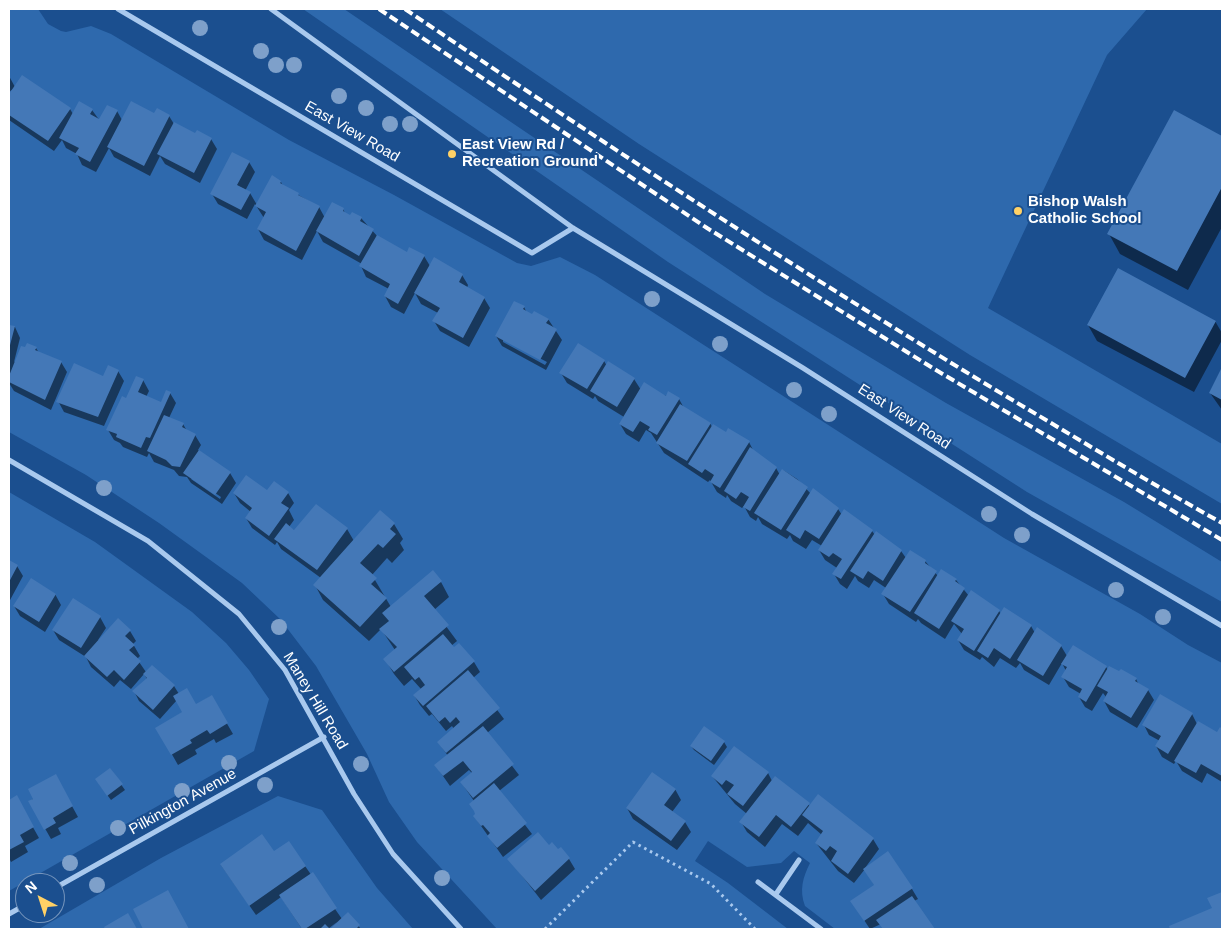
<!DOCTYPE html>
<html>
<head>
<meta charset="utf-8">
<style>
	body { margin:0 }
	#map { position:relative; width:1231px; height:938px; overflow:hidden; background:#1b4f8f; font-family:Arial,sans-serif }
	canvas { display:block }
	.frame { position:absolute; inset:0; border:10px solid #fff; pointer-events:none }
	.north { position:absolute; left:15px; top:873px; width:50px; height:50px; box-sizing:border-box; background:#1b4f8f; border:1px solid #7695bc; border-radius:50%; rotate:320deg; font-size:14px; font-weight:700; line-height:20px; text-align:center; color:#fff }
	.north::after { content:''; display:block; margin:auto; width:18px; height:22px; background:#ffd166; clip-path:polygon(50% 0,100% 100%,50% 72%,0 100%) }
</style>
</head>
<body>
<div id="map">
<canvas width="1231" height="938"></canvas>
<div class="frame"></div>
<div class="north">N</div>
</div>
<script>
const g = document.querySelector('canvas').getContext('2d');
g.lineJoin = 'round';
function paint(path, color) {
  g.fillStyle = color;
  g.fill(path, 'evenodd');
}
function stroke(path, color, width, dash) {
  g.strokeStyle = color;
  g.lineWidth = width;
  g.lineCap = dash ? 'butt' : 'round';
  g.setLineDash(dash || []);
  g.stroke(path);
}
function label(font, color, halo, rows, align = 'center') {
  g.font = font + ' Arial,sans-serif';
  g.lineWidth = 4;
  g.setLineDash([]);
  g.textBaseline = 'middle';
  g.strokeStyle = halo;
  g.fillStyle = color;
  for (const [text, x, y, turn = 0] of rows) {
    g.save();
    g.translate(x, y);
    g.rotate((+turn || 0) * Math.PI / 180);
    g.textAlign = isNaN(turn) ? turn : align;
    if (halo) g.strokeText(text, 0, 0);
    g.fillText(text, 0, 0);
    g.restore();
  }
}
paint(new Path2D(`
	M9,9H38L48,24L61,31L66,32L91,26L111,34L289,140L394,195L517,263L531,266L560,257L595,275L1004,538L1140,614L1188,645L1222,663V929H835L805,906C799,890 803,877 810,863L794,851L781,863L747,867L708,841L695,861L728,883L788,929H497L417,842L389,802L367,754L316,666L280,619L242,583L159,523L86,475L9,432Z
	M303,9H344L765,294L946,403L1124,502L1222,562V602L1027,492L668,262Z
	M440,9H1147L1107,55L988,308L1222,444V504L970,355L639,144Z
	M9,492L95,542L192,612L226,643L249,670L269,699L254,751L9,891Z
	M278,796L322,810L377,888L413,929H39L161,858Z`), '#2e69ad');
paint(new Path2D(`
	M9,76L15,87L70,109L73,114L92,110L100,121L117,111L122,120L155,115L157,110L169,116L174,124L196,135L211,139L217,149L200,183L165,164L160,156L150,176L114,157L109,148L96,172L82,165L77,154L66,148L62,140L54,151L9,120V96L13,89L9,92Z
	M1174,111L1222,137V227L1188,290L1120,254L1109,234Z
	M249,162L255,172L245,191L250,193L257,205L281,182L283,186L319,207L325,218L343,209L346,215L361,218L378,237L407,253L424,256L430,266L462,275L468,285L467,288L484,298L490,308L469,347L440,331L434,321L438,313L421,304L415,293L404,314L391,307L385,296L389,289L366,277L361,266L362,264L323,242L317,231L302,260L264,240L258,229L264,218L255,204L247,219L218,204L212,194Z
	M524,307L527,313L548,319L562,340L546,370L502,346L496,336ZM503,339L547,362L545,365L503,342Z
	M1215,321L1222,333V340L1194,392L1097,341L1088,325Z
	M9,326L15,327L20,338L14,362L36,348L39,353L61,362L67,372L51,410L14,391L9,383Z
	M604,361L607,366L634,379L641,390L679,399L684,408L710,423L712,427L749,442L754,452L776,468L780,475L783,470L797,479L811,494L838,509L842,515L872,531L875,535L901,551L906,558L925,561L938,576L956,580L969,596L999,611L1001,614L1031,626L1035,633L1061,646L1067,656L1106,667L1108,670L1136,679L1139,685L1148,690L1154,700L1137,728L1110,712L1104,701L1106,697L1103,693L1092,711L1085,707L1079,697L1081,694L1069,687L1063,677L1066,671L1062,663L1049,685L1024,670L1020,663L1016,668L1000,658L994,667L982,657L980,660L964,650L958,640L962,634L954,624L945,639L921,623L918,619L916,622L889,604L883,594L886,588L874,580L869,588L858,581L855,576L847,589L840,584L834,574L837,568L825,560L819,550L822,546L812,540L806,549L793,541L790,535L787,539L762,524L758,517L756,521L750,517L744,506L742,508L731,501L727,495L726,498L717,492L710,480L708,482L664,453L651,433L646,430L639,442L626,434L620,424L624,417L598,401L595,396L593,399L567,383L561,373Z
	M1222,370V410L1210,393Z
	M118,371L124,381L104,426L64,412L58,401Z
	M143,380L149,391L146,397L162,404L170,393L176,403L169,418L183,424L187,431L195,435L201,445L198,450L230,473L236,483L222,504L191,483L187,477L179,476L174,470L154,462L149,453L147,457L123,447L120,443L114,440L108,430L127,400ZM193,478L221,497L220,499L191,479Z
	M267,492L288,493L294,503L289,510L294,520L289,527L295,531L347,529L354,541L380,511L394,524L403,539L400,543L404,550L392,563L387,558L372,575L391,607L441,582L449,597L434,610L457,641L451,646L474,662L480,672L473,678L504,719L487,733L519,775L499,791L532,834L503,857L474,816L476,815L474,801L461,782L472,773L469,770L450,786L436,766L448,756L438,742L454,729L452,726L446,731L432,714L429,716L420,705L414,695L421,689L412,679L404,686L394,674L385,659L395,650L381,629L369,641L323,600L315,585L321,578L281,549L277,542L275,545L252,528L246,518L251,512L240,503L234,493Z
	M9,561L17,566L23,576L9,602Z
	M55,594L61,605L45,632L20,616L14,606Z
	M100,617L106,628L98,640L130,631L136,641L133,644L140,656L137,659L146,672L152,666L174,686L179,694L196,705L211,696L233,734L216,743L214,739L195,750L197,754L178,765L157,728L183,712L177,700L160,719L139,701L134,691L147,679L144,674L131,689L120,680L114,687L91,667L86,657L59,640L53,630Z
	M1192,714L1197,724L1218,734L1221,729L1222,730V782L1207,773L1202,783L1182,771L1176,761L1174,764L1162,757L1156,746L1160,741L1149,735L1144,725Z
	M724,742L727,747L714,765L694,750L691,746Z
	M110,769L125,790L111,800L99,784Z
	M768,773L772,781L810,806L818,796L873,839L879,849L865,868L888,853L912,889L918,899L914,901L933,929H884L881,924L870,929L858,911L875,886L865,869L854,883L838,871L816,843L822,835L808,823L798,836L782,824L765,847L747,832L741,822L747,814L735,804L712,776Z
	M55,775L78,817L58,828L61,834L51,839L30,802Z
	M675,789L681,800L672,812L685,822L691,832L677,850L633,819L627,808Z
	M16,797L39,838L25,846L28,852L11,862L9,858V801Z
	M549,846L569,859L575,869L541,900L509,859Z
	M274,853L305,866L342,919L348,914L361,929H331L337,922L328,929H302L281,897L256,915L221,865Z
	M1222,894V929H1171L1170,927L1213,909L1209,899Z`), '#0007');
paint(new Path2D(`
	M22,75L71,108L48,141L9,115V94Z
	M79,101L93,109L90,114L99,119L107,105L118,110L90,162L75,154L79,148L59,138Z
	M131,101L154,113L157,108L170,115L144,166L107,147Z
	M1174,110L1222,136V187L1177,271L1107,234Z
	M174,122L195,133L197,130L212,138L194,173L157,154Z
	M232,152L250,161L237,185L251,192L241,210L210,194Z
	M272,175L281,181L280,183L299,193L298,195L320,206L296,251L257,229L266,212L255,206Z
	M332,202L344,208L343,211L350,215L352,212L362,217L360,221L374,229L359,256L316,231Z
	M377,235L407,252L409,247L425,255L398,304L384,296L390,284L359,266Z
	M434,257L463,274L459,282L485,297L463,338L432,321L440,308L414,293Z
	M1118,268L1216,321L1185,378L1087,325Z
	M514,301L525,306L523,309L532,314L534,311L549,319L546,323L557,329L540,360L495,336Z
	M9,325L15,326L9,349Z
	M27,343L37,347L35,350L62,361L45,400L9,382V376L21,346L25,347Z
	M578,343L605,360L587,389L559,373Z
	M608,361L635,378L617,407L590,391Z
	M74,363L103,376L108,365L119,370L98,417L56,402Z
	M1222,367V400L1209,393Z
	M136,376L144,379L138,392L161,402L166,390L171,392L150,438L146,437L141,448L116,437L117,434L106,430L122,396L126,398Z
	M644,382L666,396L668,391L680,398L657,435L648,430L650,427L640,421L633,432L619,424Z
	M680,404L711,423L687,461L656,443Z
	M164,415L184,423L182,427L196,434L180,467L172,466L166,460L147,451Z
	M713,424L726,432L728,428L750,441L720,488L710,482L714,475L705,469L702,473L688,464Z
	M750,447L777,467L750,511L743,507L749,497L741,492L736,499L724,491Z
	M199,450L231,472L215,495L183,473Z
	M782,469L808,487L781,530L754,513Z
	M246,475L267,490L274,481L289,492L281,503L289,508L269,536L245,518L252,508L233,493Z
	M813,488L839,508L819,539L805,530L800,539L786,530Z
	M316,504L348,528L317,570L274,539L286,523L294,530Z
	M844,509L873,530L841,579L832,574L842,559L833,553L829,557L818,550Z
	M380,510L395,523L390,529L396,534L383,548L378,544L360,563L377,578L371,584L387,598L360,627L313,585Z
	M876,531L902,550L883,581L868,571L863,579L850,571Z
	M910,550L926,560L925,563L937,571L910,612L881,594Z
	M9,560L18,565L9,582Z
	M941,569L957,579L955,581L965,588L939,629L914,613Z
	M433,570L442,581L424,596L449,625L394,672L383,659L397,647L379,629L389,621L382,613Z
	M31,578L56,594L39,622L13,606Z
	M971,590L1000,610L974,651L957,640L964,629L951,621Z
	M73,598L101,616L81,648L52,630Z
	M1004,607L1032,625L1010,659L994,648L988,658L977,651Z
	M118,618L131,630L125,636L135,645L129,650L141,661L124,680L114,670L107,677L84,656Z
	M1037,627L1062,645L1043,676L1017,660Z
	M443,634L454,647L459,643L475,661L423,706L413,695L425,685L419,677L415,680L404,667Z
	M1073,645L1107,666L1086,702L1078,697L1082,689L1061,677L1067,667L1061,664Z
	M152,665L175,685L153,710L132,691L147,678L143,674Z
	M1109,666L1119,671L1121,669L1137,678L1135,681L1149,689L1131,718L1103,701L1108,692L1097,686Z
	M468,670L500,708L446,753L437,742L460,722L456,717L450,723L445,717L439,722L426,706Z
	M187,688L196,704L212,695L228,723L210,734L207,730L190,740L192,743L171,755L155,728L182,712L173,696Z
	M1160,694L1193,713L1168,754L1155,746L1161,736L1142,725Z
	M1198,721L1217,732L1220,727L1222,729V776L1201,764L1196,773L1174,761Z
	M483,726L514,764L473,798L460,782L472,772L463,761L443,776L434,765Z
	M704,726L725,741L711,761L690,746Z
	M734,746L769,772L743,806L727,794L734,785L726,780L722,785L711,776Z
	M110,768L123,784L107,796L95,779Z
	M652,772L676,789L664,805L686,821L671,841L626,808Z
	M56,774L73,806L53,818L56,823L44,830L28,801L33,799L28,789Z
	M775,776L810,803L791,827L776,815L759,837L739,822Z
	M494,783L527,823L497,848L487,836L490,833L483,825L481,826L473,816L475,814L474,811L469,804Z
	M818,794L874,838L848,874L831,861L837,851L830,846L826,851L815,843L823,831L802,815Z
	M17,795L34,827L20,835L24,842L9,850V800Z
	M538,832L549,845L552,842L558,849L561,847L570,858L535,891L507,859Z
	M262,834L274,851L289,841L306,866L249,906L220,864Z
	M888,851L913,888L864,921L850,901L874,885L863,869Z
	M313,872L337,908L305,929H302L279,895Z
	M168,890L189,929H143L133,909Z
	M1222,892V929H1170L1169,926L1212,908L1207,898Z
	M912,896L935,929H883L876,920Z
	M348,912L360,925L356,929H320L325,924L330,929Z
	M128,913L137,929H105L104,927Z`), '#4478b7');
stroke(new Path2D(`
	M545,929L633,842L711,884L755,929`), '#a9c9ee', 3, [2.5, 4]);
stroke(new Path2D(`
	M118,9L532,253L573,228
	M271,9L573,228L803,368L1032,514L1222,626
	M9,460L148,541L239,614L285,670L354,794L393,854L461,929
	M758,882L821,929
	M55,888L324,737
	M776,894L799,860
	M9,914L25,905`), '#a9c9ee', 5);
stroke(new Path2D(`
	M379,9L707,228L936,370L1222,540
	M405,9C603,143 803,274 1009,398C1080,440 1150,483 1222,523`), '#fff', 4, [9, 4]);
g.fillStyle = '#7ea0ca';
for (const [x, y] of [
	[200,28],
	[261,51],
	[276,65],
	[294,65],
	[339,96],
	[366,108],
	[390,124],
	[410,124],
	[652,299],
	[720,344],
	[794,390],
	[829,414],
	[104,488],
	[989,514],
	[1022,535],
	[1116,590],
	[1163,617],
	[279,627],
	[229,763],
	[361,764],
	[265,785],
	[182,791],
	[118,828],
	[70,863],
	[442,878],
	[97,885]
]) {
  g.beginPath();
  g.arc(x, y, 8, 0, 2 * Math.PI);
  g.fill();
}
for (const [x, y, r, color] of [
	[452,154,5,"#ffd166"],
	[1018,211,5,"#ffd166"]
]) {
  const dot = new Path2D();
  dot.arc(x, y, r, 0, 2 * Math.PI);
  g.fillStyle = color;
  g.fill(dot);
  stroke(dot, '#1b4f8f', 2);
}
label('15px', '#fff', '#1b4f8f', [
	["East View Road",352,132,30],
	["East View Road",904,417,33],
	["Maney Hill Road",315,701,59],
	["Pilkington Avenue",183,802,-29]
]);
label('bold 15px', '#fff', '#1b4f8f', [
	["East View Rd /",462,145],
	["Recreation Ground",462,162],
	["Bishop Walsh",1028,202],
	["Catholic School",1028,219]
], 'left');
</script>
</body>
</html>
